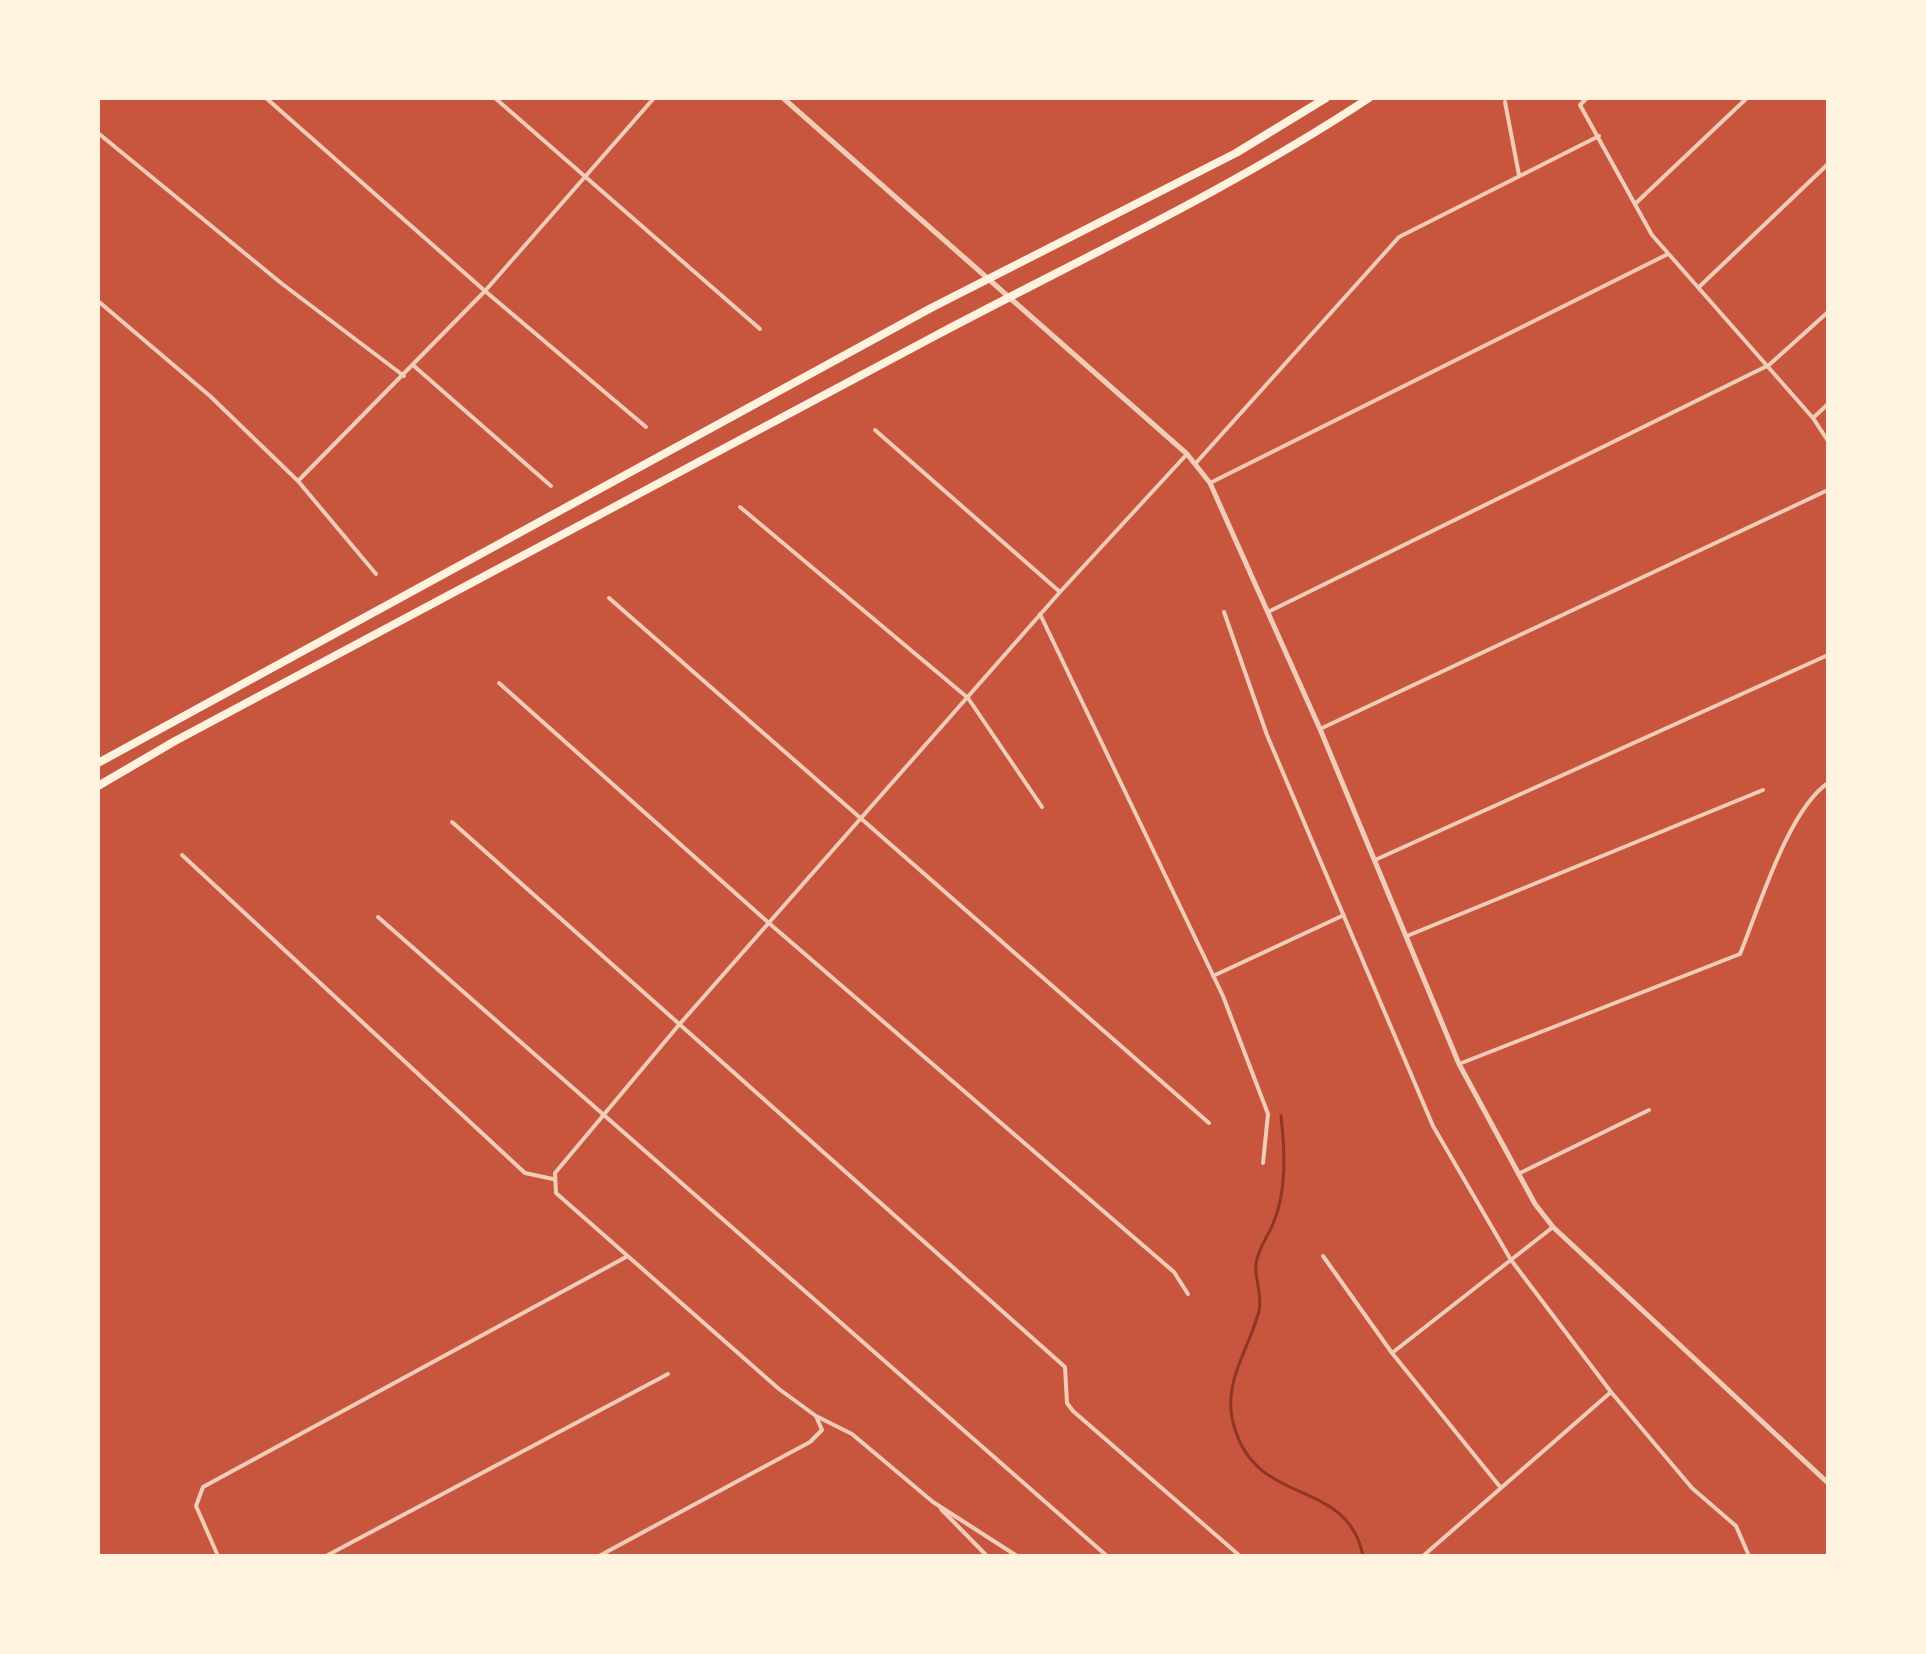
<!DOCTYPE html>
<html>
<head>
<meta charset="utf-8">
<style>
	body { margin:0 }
	#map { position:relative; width:1926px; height:1654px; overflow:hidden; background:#c8553d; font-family:Inter,sans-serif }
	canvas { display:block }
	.frame { position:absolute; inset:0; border:100px solid #fff3e0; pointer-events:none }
</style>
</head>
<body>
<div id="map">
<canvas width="1926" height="1654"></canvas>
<div class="frame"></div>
</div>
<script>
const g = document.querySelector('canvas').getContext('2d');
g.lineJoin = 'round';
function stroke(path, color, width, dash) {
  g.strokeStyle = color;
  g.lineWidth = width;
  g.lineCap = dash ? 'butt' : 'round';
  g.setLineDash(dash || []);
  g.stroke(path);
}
stroke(new Path2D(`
	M1281,1116C1285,1151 1287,1191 1273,1224C1267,1238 1259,1247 1256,1263C1254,1278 1263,1296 1259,1311C1249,1350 1221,1384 1234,1426C1257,1509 1347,1476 1363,1556`), '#8f3625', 3);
stroke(new Path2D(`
	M266,98L485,291L646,427
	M495,98L760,329
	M1587,98L1580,105L1652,235L1813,418
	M1505,102L1519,175
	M98,133L281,283L404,376
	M1636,203L1747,98
	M1699,287L1828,164
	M98,301L210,396L298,481L376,574
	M414,366L551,486
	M1828,404L1813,418L1828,441
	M875,430L1060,592
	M1195,464L1399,237L1599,136
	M298,481L485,291L654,98
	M1210,483L1668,254
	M740,507L968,698L1042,807
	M609,598L1209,1123
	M1224,612L1267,735L1433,1126L1511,1260L1611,1392L1692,1488L1736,1526L1749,1556
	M1268,612L1769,365L1828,312
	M1040,614L1223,996L1268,1114L1263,1163
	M499,683L770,924L1174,1272L1188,1294
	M1320,729L1828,490
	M452,822L1065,1367L1067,1403L1073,1411L1240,1556
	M182,855L525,1173L553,1179
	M1375,860L1828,655
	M378,917L1107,1556
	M1407,936L1763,790
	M1213,976L1344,915
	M1459,1064L1740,954C1759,908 1788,810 1828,783
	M1518,1174L1649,1110
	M1323,1256L1392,1353L1501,1488
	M1392,1353L1553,1227
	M818,1417L852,1434L933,1502L1017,1556
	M941,1509L987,1556
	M218,1556L196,1506L203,1487L626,1257
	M326,1556L668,1374
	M599,1556L810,1442L822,1430L816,1416L779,1389L556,1193L555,1173L678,1026L1060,592L1187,454
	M1423,1556L1611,1392`), '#f1ccb7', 4);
stroke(new Path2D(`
	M783,98L1187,454L1210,483L1320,729L1459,1064L1535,1204L1553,1227L1828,1483`), '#f1ccb7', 5);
stroke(new Path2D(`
	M98,763L931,308L1236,153L1326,98
	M98,786L175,741C429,608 681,472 933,337C1080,259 1230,190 1369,98`), '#fff3e0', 8);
</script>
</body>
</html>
